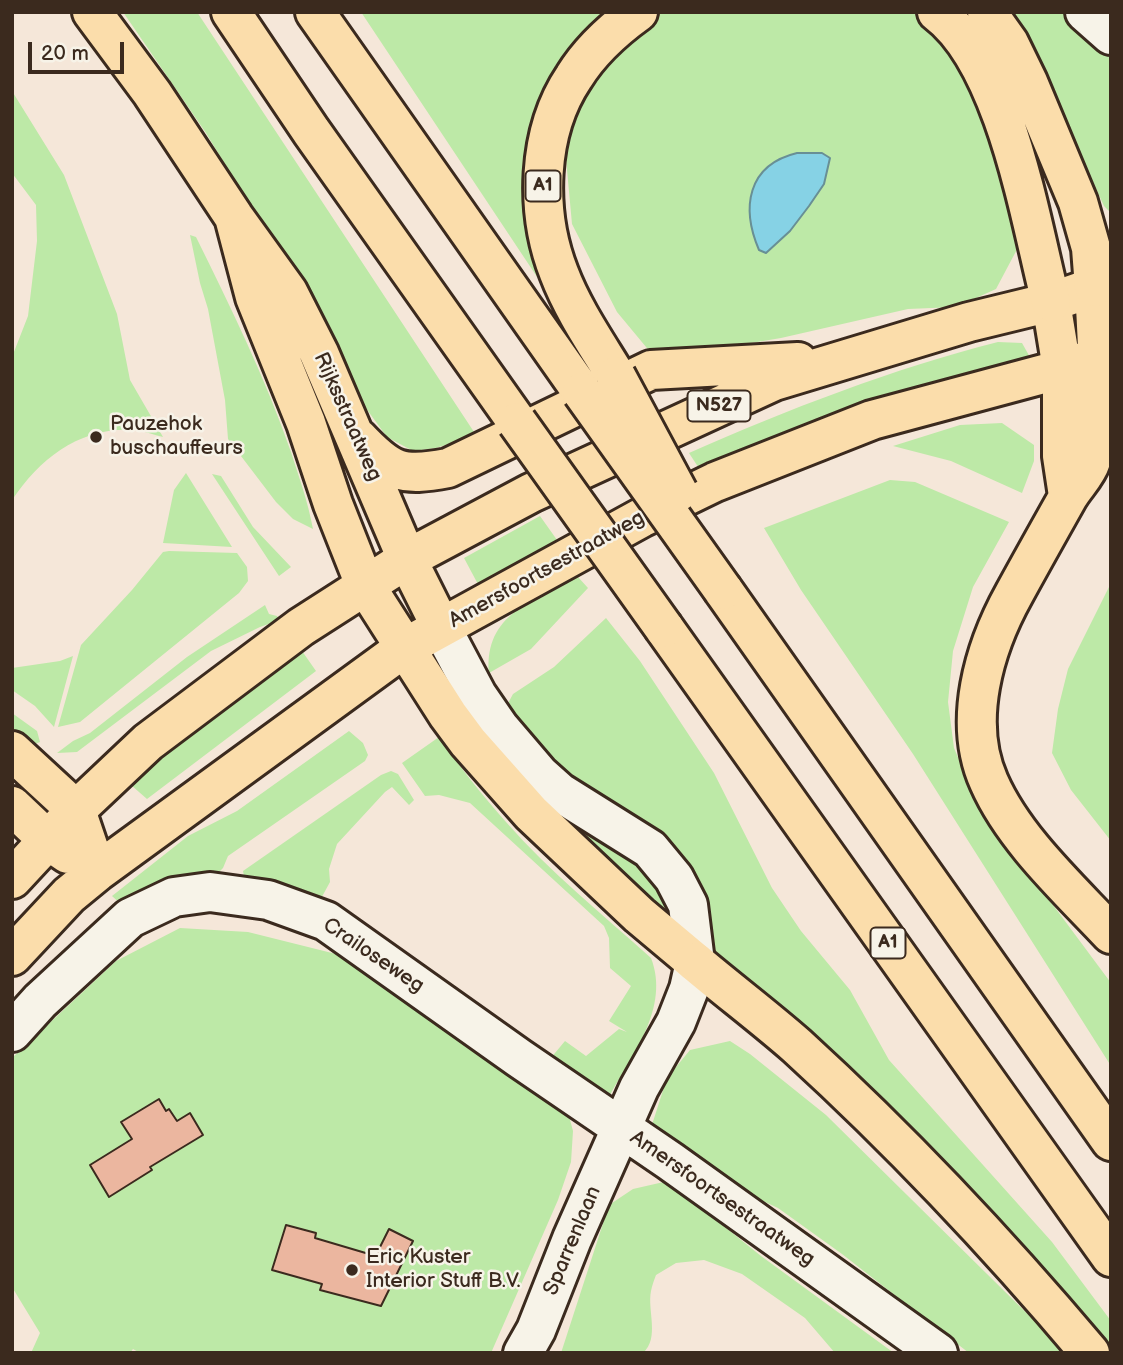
<!DOCTYPE html>
<html>
<head>
<meta charset="utf-8">
<style>
	body { margin:0 }
	#map { position:relative; width:1123px; height:1365px; overflow:hidden; background:#f5e7d9; font-family:"Balsamiq Sans",sans-serif }
	canvas { display:block }
	.frame { position:absolute; inset:0; border:14px solid #3b2a1e; pointer-events:none }
	.scale { position:absolute; left:28px; top:42px; width:96px; height:32px; box-sizing:border-box; border:4px solid #3b2a1e; border-top:0; padding-left:9px; font-size:21px; line-height:24px; white-space:nowrap; color:#3b2a1e; -webkit-text-stroke:5px #f7f3e8; paint-order:stroke }
</style>
</head>
<body>
<div id="map">
<canvas width="1123" height="1365"></canvas>
<div class="frame"></div>
<div class="scale">20 m</div>
</div>
<script>
const g = document.querySelector('canvas').getContext('2d');
g.lineJoin = 'round';
function paint(path, color) {
  g.fillStyle = color;
  g.fill(path, 'evenodd');
}
function stroke(path, color, width, dash) {
  g.strokeStyle = color;
  g.lineWidth = width;
  g.lineCap = dash ? 'butt' : 'round';
  g.setLineDash(dash || []);
  g.stroke(path);
}
function label(font, color, halo, rows, align = 'center') {
  g.font = font + ' "Balsamiq Sans",sans-serif';
  g.lineWidth = 5;
  g.setLineDash([]);
  g.textBaseline = 'middle';
  g.strokeStyle = halo;
  g.fillStyle = color;
  for (const [text, x, y, turn = 0] of rows) {
    g.save();
    g.translate(x, y);
    g.rotate((+turn || 0) * Math.PI / 180);
    g.textAlign = isNaN(turn) ? turn : align;
    if (halo) g.strokeText(text, 0, 0);
    g.fillText(text, 0, 0);
    g.restore();
  }
}
paint(new Path2D(`
	M123,12H197L476,435L436,448L413,451L387,437L346,381L281,257L206,133Z
	M361,12H608L558,72L567,322Z
	M657,12H912L941,34L970,79L1023,238L996,289L956,307L908,309L781,338L656,359L617,312L572,224L566,159V119L589,74L641,22ZM822,153L830,158L824,184L767,253Z
	M1004,12H1069L1111,49V213L1104,206L1028,41Z
	M12,91L64,175L117,314L130,380L163,437C154,435 145,431 136,430C81,426 41,457 12,500V357L28,316L37,241L36,205L12,173Z
	M190,235L196,237C231,308 265,377 291,452C299,477 308,502 313,529L293,519L276,502L228,439L225,400L208,309L200,283Z
	M998,342L1022,343L1031,359L708,482L689,453C786,410 895,368 998,342Z
	M1002,423L1034,445V461L1022,493L951,461L893,446L960,425Z
	M186,473L232,547L163,543L174,490Z
	M212,474L221,476L253,527L291,567L279,576L277,573Z
	M890,480L915,482L1009,522L973,587L953,651L948,702L954,748L978,804L1111,983V1066L913,754L801,590L764,528Z
	M540,516L562,547L480,588L464,558Z
	M169,551L237,553L247,567L248,581L239,593L80,722L58,727L81,645L132,590L163,552Z
	M578,577L588,588L531,649L489,673C484,614 534,600 578,577Z
	M1111,583V841L1071,790L1052,753L1058,709L1068,669Z
	M265,605L269,614L277,616L280,620L260,627L211,651L77,752L57,753L73,741L90,733L187,657Z
	M606,618L640,661L714,773L772,888L801,931L850,990L889,1060L1052,1242L1111,1321V1350C995,1202 853,1078 713,954L706,905L556,772L506,707L513,694L554,667Z
	M302,651L316,671L147,799L131,785L176,742Z
	M73,656L54,727L35,706L12,690V668L60,661Z
	M476,710L651,870L676,921L571,839Z
	M12,713L37,731L40,742L30,746L12,736Z
	M349,731L363,743L368,755L365,761L228,856L223,868L212,879L124,907L112,896L188,836L237,811Z
	M439,737C460,767 482,795 506,822C550,872 602,914 651,958C670,1007 633,1054 610,1095L589,1096L545,1065L565,1041L586,1056L619,1029L627,1032L609,1021L631,986L610,968L609,938L604,926L470,803L439,795L425,796L402,763Z
	M391,771L398,774L414,800L409,805L392,787L385,792L337,844L329,869L330,882L318,904L250,882L244,876L243,871L381,775Z
	M180,928L248,932L340,955L412,998L569,1116L573,1131L571,1162L558,1200L491,1353H140L133,1349L130,1353H31L40,1333L12,1287V1058L116,961Z
	M730,1041L750,1054L826,1115L1067,1353H969L842,1254L778,1208L692,1168L649,1134L667,1078L690,1050Z
	M668,1181L761,1256L894,1353H835L805,1318L742,1274L704,1260L676,1263L656,1275C654,1280 652,1286 651,1291C647,1310 660,1338 643,1353H561L609,1205L633,1189Z`), '#bde9a7');
const water = new Path2D(`
	M797,153H822L830,158L824,184L809,206L790,231L766,253L759,250C741,208 747,165 797,153Z`);
paint(water, '#86d2e5');
stroke(water, '#688f95', 2);
const building = new Path2D(`
	M159,1099L166,1111L169,1109L177,1121L190,1113L203,1135L150,1167L152,1170L109,1197L90,1165L132,1139L121,1122Z
	M286,1225L316,1233L315,1238L369,1254L370,1251L377,1253L389,1229L413,1241L381,1306L320,1290L322,1284L272,1270Z`);
paint(building, '#ebb69f');
stroke(building, '#3b2a1e', 2);
const minor = new Path2D(`
	M1085,12L1111,35
	M441,627L477,695L499,727L540,775L559,792L650,849L674,878L688,905L695,962L689,989L676,1022L639,1088L572,1239L536,1330L523,1353
	M12,1032L40,1001L130,918L174,897L210,892L268,900L326,921L519,1058L670,1161L938,1353`);
const major = new Path2D(`
	M92,12L152,93L234,217L288,292L319,353L407,559L441,627
	M234,217L255,297L306,423L333,504L365,585L448,715L468,742L531,813L639,915L695,962
	M1051,302L1062,369V456L1068,496
	M358,438C390,472 401,477 448,468L651,370L798,362
	M12,751L76,810L97,872
	M12,806L49,841L68,854
	M12,879L76,810L148,742L301,627L407,559L531,493L774,381L969,322L1051,302L1094,287C1096,331 1100,375 1097,419C1096,432 1095,448 1091,461C1087,474 1075,485 1068,497C1050,529 1032,561 1014,594C984,648 962,722 989,782C1014,839 1069,889 1111,934
	M12,956L69,895L97,872L404,648L641,518L715,482L872,420L1062,369L1098,357`);
const highway = new Path2D(`
	M231,12L311,131L517,422
	M315,12L582,392
	M937,12C1006,64 1030,220 1051,302
	M987,12L1009,43L1028,82L1078,202L1091,248L1094,287
	M616,376C596,343 573,310 559,273C535,212 537,132 574,77C590,51 613,30 638,12
	M723,590L1111,1141
	M664,628L1111,1257
	M695,962C728,990 764,1017 797,1046C901,1141 999,1245 1090,1353`);
stroke(minor, '#3b2a1e', 44);
stroke(major, '#3b2a1e', 44);
stroke(highway, '#3b2a1e', 44);
stroke(minor, '#f7f3e8', 38);
stroke(major, '#fbddab', 38);
stroke(highway, '#fbddab', 38);
const highwayBridge = new Path2D(`
	M616,376L678,492
	M582,392L723,590
	M517,422L664,628`);
stroke(highwayBridge, '#3b2a1e', 44, []);
stroke(highwayBridge, '#fbddab', 38);
for (const [x, y, r, color] of [
	[96,437,7,"#3b2a1e"],
	[352,1270,7,"#3b2a1e"]
]) {
  const dot = new Path2D();
  dot.arc(x, y, r, 0, 2 * Math.PI);
  g.fillStyle = color;
  g.fill(dot);
  stroke(dot, '#f7f3e8', 2.5);
}
for (const [x, y, w] of [
	[543,186,35],
	[719,406,63],
	[888,943,35]
]) {
  const box = new Path2D();
  box.roundRect(x - w / 2, y - 15.5, w, 31, 5);
  g.fillStyle = '#f7f3e8';
  g.fill(box);
  stroke(box, '#3b2a1e', 2);
}
label('bold 19px', '#3b2a1e', null, [
	["A1",543,186],
	["N527",719,406],
	["A1",888,943]
]);
label('21px', '#3b2a1e', '#f7f3e8', [
	["Rijksstraatweg",347,417,66],
	["Amersfoortsestraatweg",547,570,-29],
	["Crailoseweg",373,956,34],
	["Amersfoortsestraatweg",722,1199,35],
	["Sparrenlaan",573,1241,-67]
]);
label('21px', '#3b2a1e', '#f7f3e8', [
	["Pauzehok",110,425],
	["buschauffeurs",110,449],
	["Eric Kuster",366,1258],
	["Interior Stuff B.V.",366,1282]
], 'left');
</script>
</body>
</html>
